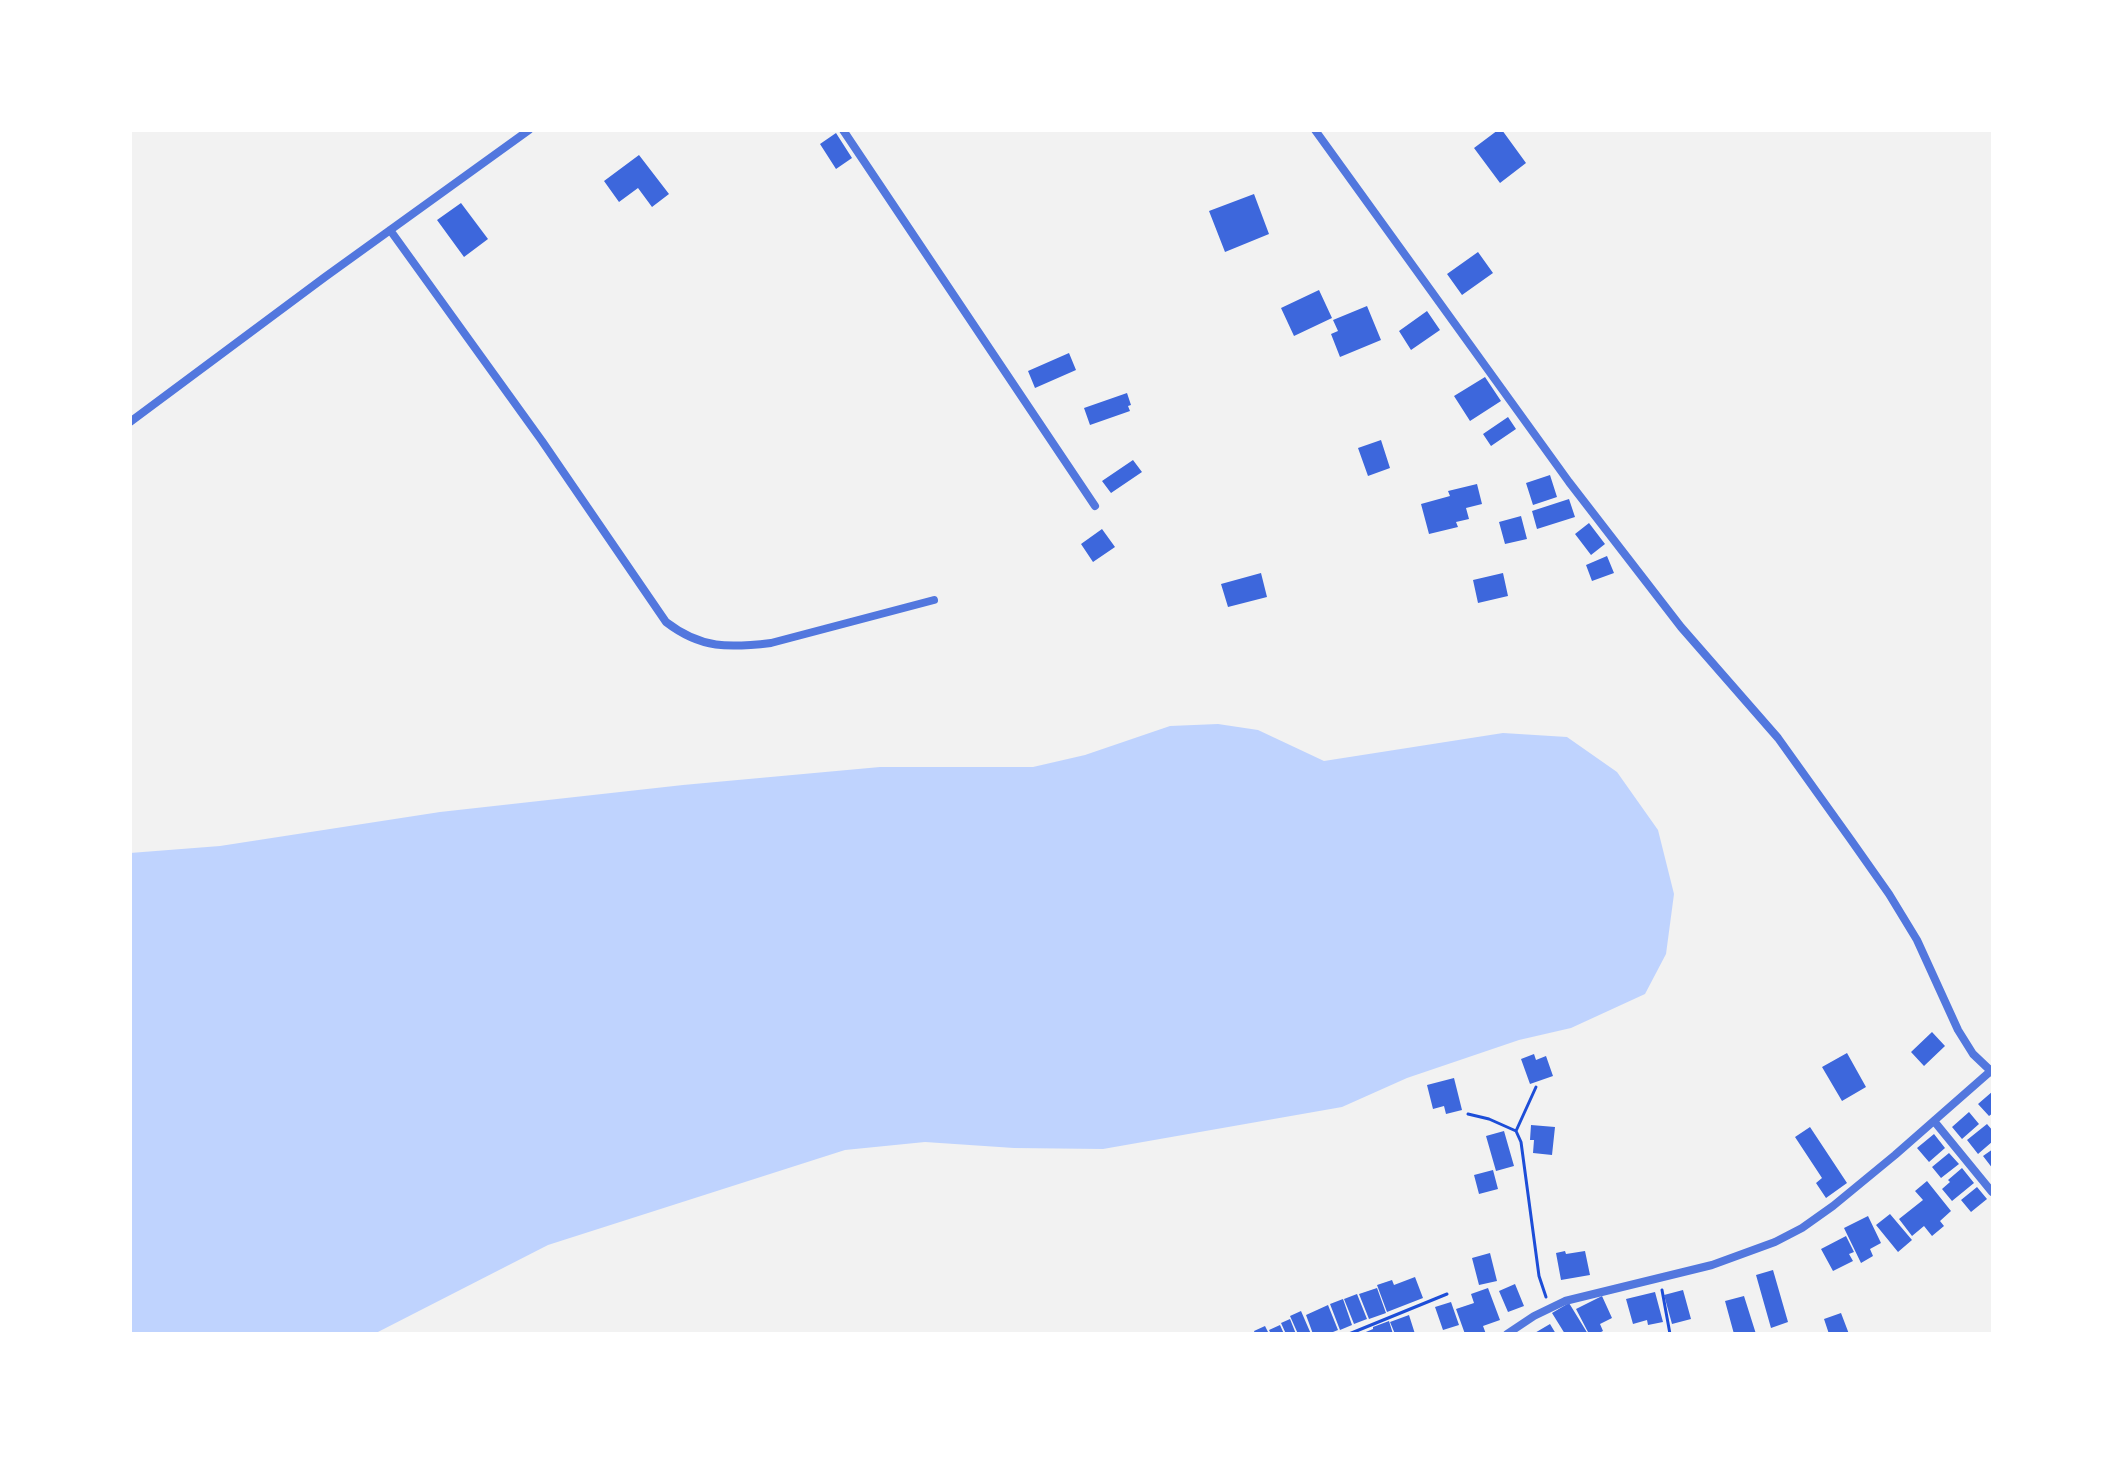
<!DOCTYPE html>
<html>
<head>
<meta charset="utf-8">
<style>
	body { margin:0 }
	#map { position:relative; width:2123px; height:1464px; overflow:hidden; background:#f2f2f2; font-family:"PT Sans",sans-serif }
	canvas { display:block }
	.frame { position:absolute; inset:0; border:132px solid #fff; pointer-events:none }
</style>
</head>
<body>
<div id="map">
<canvas width="2123" height="1464"></canvas>
<div class="frame"></div>
</div>
<script>
const g = document.querySelector('canvas').getContext('2d');
g.lineJoin = 'round';
function paint(path, color) {
  g.fillStyle = color;
  g.fill(path, 'evenodd');
}
function stroke(path, color, width, dash) {
  g.strokeStyle = color;
  g.lineWidth = width;
  g.lineCap = dash ? 'butt' : 'round';
  g.setLineDash(dash || []);
  g.stroke(path);
}
paint(new Path2D(`
	M1218,724L1258,730L1324,761L1503,733L1567,737L1617,772L1658,830L1674,894L1666,954L1645,994L1571,1028L1519,1040L1407,1078L1342,1107L1103,1149L1014,1148L925,1142L845,1150L548,1245L374,1334H130V853L220,846L440,812L683,785L880,767H1033L1085,755L1170,726Z`), '#bfd3fe');
paint(new Path2D(`
	M1498,130H1502L1526,163L1500,183L1474,148Z
	M836,133L852,158L836,169L820,144Z
	M639,155L669,194L652,207L638,188L619,202L604,181Z
	M1254,194L1269,234L1225,252L1209,211Z
	M461,203L488,239L464,257L437,220Z
	M1478,252L1493,273L1462,295L1447,274Z
	M1319,290L1332,318L1294,336L1281,308Z
	M1367,306L1381,340L1340,357L1331,334L1338,331L1333,320Z
	M1427,311L1440,330L1411,350L1399,331Z
	M1069,353L1076,370L1035,388L1028,371Z
	M1485,377L1501,401L1470,421L1454,396Z
	M1127,393L1131,405L1128,406L1130,411L1090,425L1084,408Z
	M1508,417L1516,429L1491,446L1483,434Z
	M1381,440L1390,468L1368,476L1358,448Z
	M1133,460L1142,472L1111,493L1102,481Z
	M1550,475L1557,497L1533,505L1526,483Z
	M1477,484L1482,504L1466,508L1469,519L1456,522L1458,527L1429,534L1421,504L1450,496L1448,491Z
	M1569,499L1575,517L1537,529L1532,511Z
	M1521,516L1527,539L1505,544L1499,522Z
	M1589,523L1605,544L1591,555L1575,534Z
	M1102,529L1115,547L1093,562L1081,544Z
	M1607,556L1614,573L1592,581L1586,565Z
	M1261,573L1267,597L1228,607L1221,584Z
	M1503,573L1508,596L1478,603L1473,580Z
	M1932,1032L1945,1046L1924,1066L1911,1052Z
	M1847,1053L1866,1087L1842,1101L1822,1067Z
	M1534,1054L1536,1060L1546,1056L1553,1076L1530,1084L1521,1059Z
	M1454,1078L1462,1110L1446,1114L1444,1106L1433,1109L1427,1085Z
	M1993,1091V1113L1989,1116L1978,1104Z
	M1969,1112L1979,1124L1962,1139L1952,1127Z
	M1987,1124L1993,1131V1141L1978,1154L1967,1140Z
	M1531,1125L1555,1127L1552,1155L1533,1153L1534,1140H1530Z
	M1810,1127L1847,1183L1826,1198L1816,1183L1822,1178L1795,1137Z
	M1504,1131L1514,1166L1496,1171L1486,1136Z
	M1934,1134L1945,1148L1929,1162L1917,1148Z
	M1993,1149V1169L1983,1156Z
	M1949,1153L1959,1164L1941,1178L1932,1167Z
	M1962,1168L1974,1183L1952,1201L1942,1189L1950,1182L1948,1180Z
	M1493,1170L1498,1189L1479,1194L1474,1175Z
	M1927,1181L1951,1211L1940,1221L1944,1226L1932,1236L1924,1226L1912,1236L1899,1219L1923,1200L1915,1191Z
	M1977,1187L1987,1199L1971,1212L1961,1200Z
	M1890,1214L1912,1240L1898,1252L1876,1225Z
	M1868,1216L1881,1243L1870,1249L1873,1256L1861,1263L1844,1228Z
	M1846,1236L1854,1252L1849,1254L1853,1261L1833,1271L1821,1249Z
	M1565,1251L1566,1254L1585,1251L1590,1275L1561,1280L1556,1253Z
	M1490,1253L1497,1281L1479,1285L1472,1258Z
	M1773,1270L1788,1322L1771,1328L1756,1275Z
	M1415,1277L1423,1298L1387,1312L1377,1285L1392,1280L1394,1285Z
	M1515,1284L1524,1306L1508,1312L1499,1291Z
	M1377,1288L1386,1313L1369,1319L1359,1294Z
	M1488,1288L1500,1320L1483,1326L1486,1334H1465L1456,1309L1474,1303L1471,1294Z
	M1683,1290L1691,1319L1672,1324L1664,1295Z
	M1655,1292L1663,1322L1648,1325L1647,1320L1633,1324L1626,1299Z
	M1357,1294L1367,1319L1354,1324L1344,1299Z
	M1602,1296L1612,1318L1600,1324L1603,1331L1597,1334H1589L1576,1309Z
	M1744,1296L1756,1334H1734L1725,1301Z
	M1343,1299L1352,1325L1340,1330L1330,1304Z
	M1451,1302L1459,1325L1443,1330L1435,1307Z
	M1569,1303L1588,1334H1565L1552,1313Z
	M1328,1305L1338,1330L1328,1334H1313L1306,1315Z
	M1301,1311L1311,1334H1298L1290,1316Z
	M1841,1313L1849,1334H1829L1824,1319Z
	M1409,1315L1415,1334H1395L1390,1322Z
	M1290,1319L1296,1334H1286L1281,1323Z
	M1389,1321L1393,1334H1361L1373,1329V1327Z
	M1550,1324L1556,1334H1533Z
	M1280,1325L1284,1334H1271L1269,1330Z
	M1265,1326L1269,1334H1255L1254,1331Z`), '#3d67dc');
stroke(new Path2D(`
	M1468,1114L1489,1119L1516,1131L1521,1142L1539,1276L1546,1297
	M1516,1131L1536,1087
	M1662,1290L1670,1334
	M1349,1334L1447,1294`), '#1d4ed8', 3);
stroke(new Path2D(`
	M843,130L1095,506
	M1315,130L1569,482L1681,627L1778,738L1851,840L1889,894L1917,940L1958,1030L1973,1054L1993,1073
	M390,230L542,441L666,622C701,649 729,648 771,643L934,600
	M130,422L325,277L529,130
	M1934,1121L1992,1192
	M1507,1334L1534,1316L1565,1301L1712,1265L1775,1242L1802,1228L1833,1206L1895,1155L1993,1069`), '#5277de', 8);
</script>
</body>
</html>
